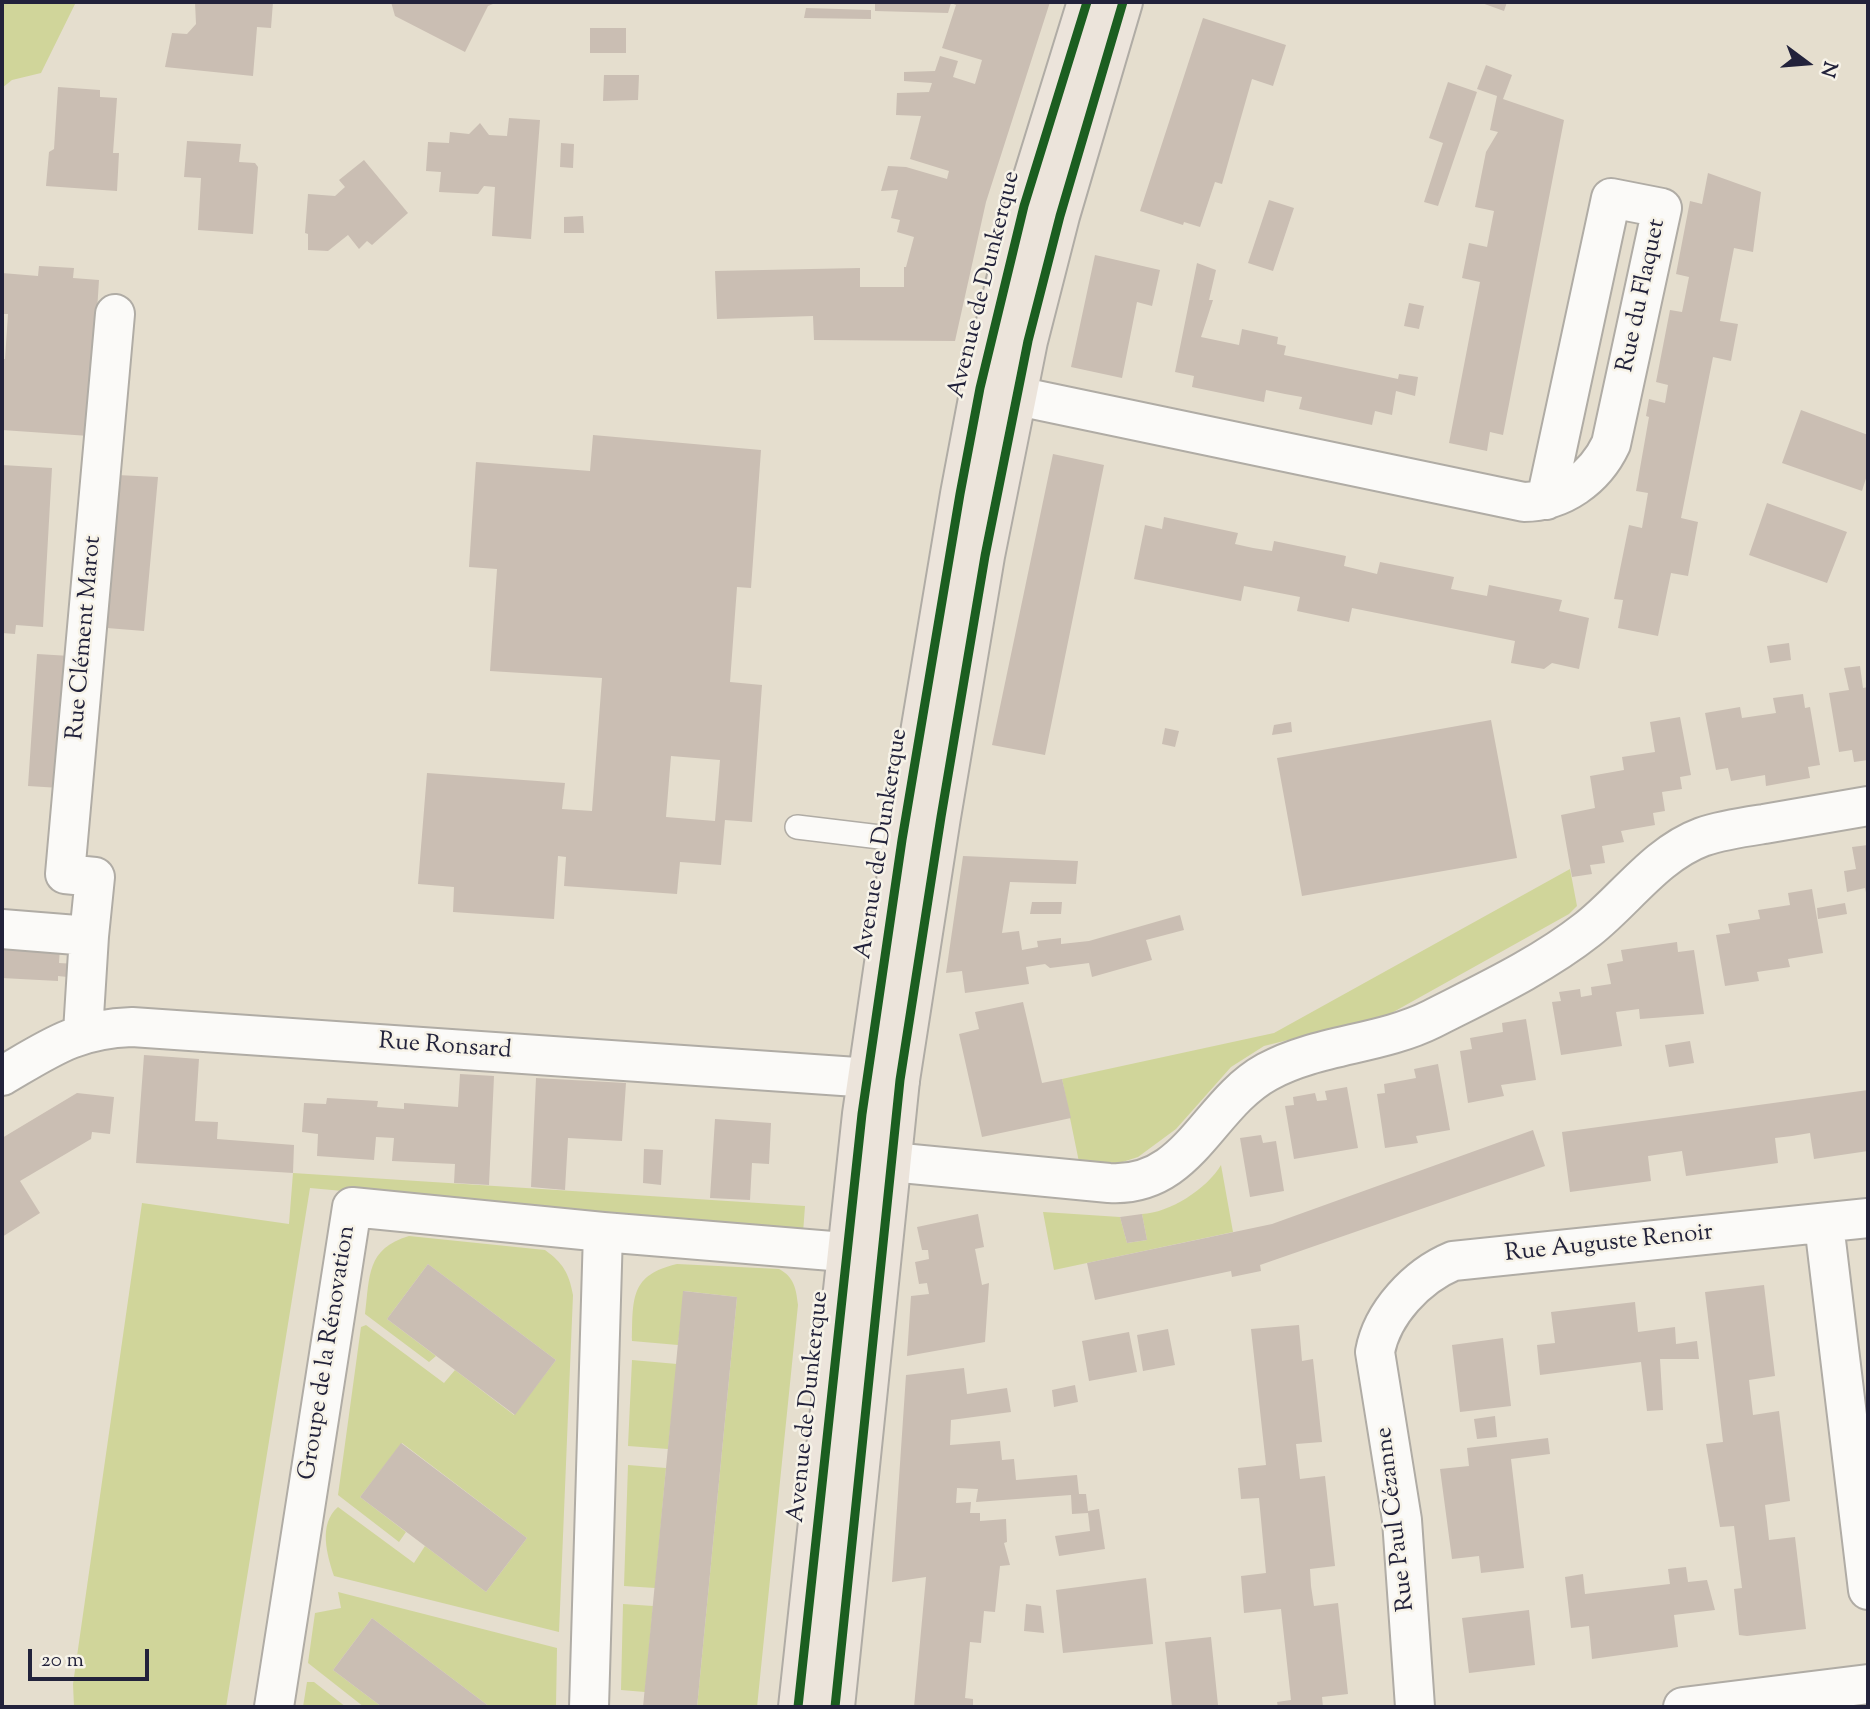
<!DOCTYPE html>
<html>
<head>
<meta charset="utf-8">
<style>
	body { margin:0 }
	#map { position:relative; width:1870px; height:1709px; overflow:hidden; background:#e5dece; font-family:"Sorts Mill Goudy",serif }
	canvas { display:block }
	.frame { position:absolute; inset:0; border:4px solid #22223b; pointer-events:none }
	.north { position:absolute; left:1772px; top:28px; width:70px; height:70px; -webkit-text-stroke:5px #f7f3e8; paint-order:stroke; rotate:106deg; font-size:19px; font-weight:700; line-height:28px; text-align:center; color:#22223b }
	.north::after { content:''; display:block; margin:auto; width:24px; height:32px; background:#22223b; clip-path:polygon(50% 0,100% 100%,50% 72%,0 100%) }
	.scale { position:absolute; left:28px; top:1649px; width:121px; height:32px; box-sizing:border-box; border:4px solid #22223b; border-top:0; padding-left:9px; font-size:21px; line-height:24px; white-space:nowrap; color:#22223b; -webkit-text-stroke:5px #f7f3e8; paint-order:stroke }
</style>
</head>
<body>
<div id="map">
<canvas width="1870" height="1709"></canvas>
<div class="frame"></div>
<div class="north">N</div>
<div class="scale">20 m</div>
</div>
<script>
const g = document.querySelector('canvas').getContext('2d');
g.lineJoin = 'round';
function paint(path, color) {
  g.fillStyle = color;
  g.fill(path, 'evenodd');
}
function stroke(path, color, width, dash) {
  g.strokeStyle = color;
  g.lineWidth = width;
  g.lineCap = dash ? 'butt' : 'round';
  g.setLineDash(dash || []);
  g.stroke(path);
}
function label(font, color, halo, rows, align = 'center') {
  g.font = font + ' "Sorts Mill Goudy",serif';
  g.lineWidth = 5;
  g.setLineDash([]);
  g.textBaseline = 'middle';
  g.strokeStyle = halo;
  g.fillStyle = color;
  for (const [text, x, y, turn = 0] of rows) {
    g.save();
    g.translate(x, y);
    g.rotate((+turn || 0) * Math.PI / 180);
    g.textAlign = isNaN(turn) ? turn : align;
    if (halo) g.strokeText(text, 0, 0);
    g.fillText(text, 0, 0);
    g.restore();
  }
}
paint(new Path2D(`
	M2,2H76L41,73L12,80L2,88Z
	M1570,869L1577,906L1569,914L1388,1015L1264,1046L1231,1067L1176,1129L1138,1157L1113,1165L1079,1162L1062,1079L1274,1033Z
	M1221,1165L1233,1232L1054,1270L1043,1212L1120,1217L1127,1243L1147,1240L1142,1214C1169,1213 1207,1189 1221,1165Z
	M293,1173L805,1206L803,1233L310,1188L226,1707H74L73,1684L142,1203L289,1224Z
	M409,1236L545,1250C563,1263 569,1273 573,1295L559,1632L334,1576C327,1555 318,1524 338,1507L414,1563L425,1546L486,1592L527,1538L402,1443L360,1497L406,1532L399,1542L338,1495L361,1327L366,1325L444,1383L455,1370L514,1415L556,1360L428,1264L387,1319L436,1356L429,1362L365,1314C370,1276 366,1249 409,1236Z
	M677,1264L779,1269C794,1277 796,1288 798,1305L757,1707H697L737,1297L684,1291L678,1345L632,1341C633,1298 630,1275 677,1264Z
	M632,1360L677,1364L668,1449L628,1446Z
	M628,1465L666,1468L655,1588L624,1586Z
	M338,1592L557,1648L556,1707H490L372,1618L333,1670L382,1707H364L308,1663L315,1613L341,1608Z
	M623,1604L653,1606L645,1692L621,1690Z
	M307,1682H314L346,1707H303Z`), '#d0d59a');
paint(new Path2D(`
	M195,2H273L271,28L257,27L253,76L165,67L172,33L187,34L196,24Z
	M391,2H498L488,6L465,52L395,16Z
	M875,2H1050L986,202L955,341L814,340L813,316L717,319L715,271L860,268V287H904V267H906L914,237L897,232L900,220L891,218L898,190L881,191L888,166L906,167L947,179L949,171L910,159L921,116L896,115L897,93L929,92L932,83L904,81V72L935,71L940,56L958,61L953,77L975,84L982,60L942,48L956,5L951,3L948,13L875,11Z
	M1479,2H1507L1504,11Z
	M806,8L871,10V19L804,18Z
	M1203,18L1286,45L1273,86L1252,79L1222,184L1215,182L1200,227L1184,222L1183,225L1140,211Z
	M590,28H626V53H590Z
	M1486,65L1512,75L1503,99L1564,120L1503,435L1490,432L1487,451L1449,443L1480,282L1462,278L1469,243L1487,247L1494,211L1475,207L1486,152L1498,132L1490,130L1497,96L1477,89Z
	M604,75H639L638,100L603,101Z
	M1448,82L1477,92L1438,206L1424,202L1443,143L1429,138Z
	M58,87L100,90V97L117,98L113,153H119L117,191L46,186L49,152L54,149Z
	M509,118L540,120L531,239L492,236L495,187L484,186L478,194L439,192L441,172L426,171L428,142L449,143L450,132L469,134L480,123L489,135L507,136Z
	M187,141L241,144L239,162L255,163L258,167L253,234L198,230L201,178L184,177Z
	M561,143L574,144L573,168L560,167Z
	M364,160L408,213L372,245L367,241L359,249L348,235L328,251L308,250V234L305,233L308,194L335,196L345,187L339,180Z
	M1708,173L1761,192L1753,252L1734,248L1720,321L1738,324L1731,361L1713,357L1681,518L1698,522L1688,576L1671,573L1658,636L1618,628L1623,600L1614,599L1629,525L1642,528L1648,493L1636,491L1649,417L1646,416L1649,399L1665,403L1668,385L1656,382L1670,310L1682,312L1689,277L1676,274L1690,201L1702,204Z
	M1269,200L1294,208L1273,271L1248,263Z
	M583,216L584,233H564V217Z
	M1095,255L1160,270L1152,306L1137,302L1122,378L1071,367Z
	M1197,263L1216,270L1209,300H1213L1201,337L1239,345L1242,329L1278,337L1277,344L1286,346L1284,355L1398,379L1399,374L1418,377L1415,396L1396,391L1392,415L1375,411L1372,425L1299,409L1302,397L1285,394L1266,390L1264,402L1192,387L1194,376L1175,372Z
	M39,266L74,268L73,278L99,280L89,436L2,430V359H5L8,314H2V273L38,276Z
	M1409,303L1424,306L1419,329L1404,326Z
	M1801,410L1868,435V472L1862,491L1782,463Z
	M593,435L761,450L751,588L737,587L730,682L762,685L752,822L725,820L721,865L680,862L677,894L564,886L566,857L558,856L554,919L453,912L454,887L418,884L427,773L565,783L562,809L592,811L602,678L490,671L497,569L469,567L476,462L590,471ZM671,756L720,760L715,821L666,817Z
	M1053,454L1104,465L1045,755L992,745Z
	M2,465L52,468L43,627L16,625L15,634L2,633Z
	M117,475L158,477L144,631L107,628Z
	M1767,503L1847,532L1827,583L1749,555Z
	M1164,517L1238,533L1235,544L1253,548L1272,551L1274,541L1346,556L1344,566L1377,574L1380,562L1454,577L1451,589L1487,596L1489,585L1562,600L1559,611L1589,618L1579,669L1552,663L1544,669L1511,663L1515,641L1352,608L1349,622L1297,611L1300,597L1244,586L1241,601L1134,579L1145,525L1162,529Z
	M1789,643L1791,660L1770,663L1767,646Z
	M37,654L70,656L60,788L28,786Z
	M1860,666L1863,688L1868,687V760L1854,762L1852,750L1839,752L1829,693L1849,690L1844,668Z
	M1803,694L1805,708L1810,707L1820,765L1808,767L1810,778L1766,786L1765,775L1731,781L1728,768L1716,770L1705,713L1740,707L1742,718L1776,713L1773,698Z
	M1680,717L1691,775L1680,777L1682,789L1662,792L1665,811L1653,813L1655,825L1621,831L1624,842L1602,846L1605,863L1590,865L1592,874L1572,877L1561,815L1595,808L1590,776L1624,770L1622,757L1655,752L1650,722Z
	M1491,720L1517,858L1302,896L1277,758Z
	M1291,722L1292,732L1272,735L1274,725Z
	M1165,728L1179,731L1175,747L1162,744Z
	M1868,845V897H1867L1865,888L1847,892L1844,871L1856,869L1852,847Z
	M963,856L1078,861L1076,884L1010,882L1002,933L1019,931L1022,950L1038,947L1037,941L1061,938V944L1089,941L1180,915L1184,930L1146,940L1152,960L1092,977L1089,963L1050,968L1045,964L1026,967L1029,984L965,993L962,971L946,973Z
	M1812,889L1823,953L1788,959L1790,967L1757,972L1759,981L1725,986L1716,935L1730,933L1728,924L1760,919L1758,910L1790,905L1788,893Z
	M1032,902H1062L1061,914H1030Z
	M1845,903L1847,914L1818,919L1817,908Z
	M2,942L60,946L59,963L77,964V978L58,976V981L2,978Z
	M1677,942L1678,952L1694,950L1704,1014L1640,1019L1639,1009L1616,1012L1622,1046L1561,1055L1552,1002L1561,1001L1559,992L1580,989L1581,997L1592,995L1591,987L1611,984L1607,964L1623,961L1621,950Z
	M1023,1002L1042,1083L1062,1079L1071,1118L982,1137L959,1034L979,1029L975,1012Z
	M1526,1019L1536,1080L1501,1085L1504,1096L1468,1103L1460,1051L1472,1049L1470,1038L1503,1032L1502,1023Z
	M1690,1041L1694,1063L1669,1067L1665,1045Z
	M144,1055L199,1059L195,1121L218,1122L217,1139L294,1145L293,1173L136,1163Z
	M1438,1064L1450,1130L1416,1136L1418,1143L1385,1148L1377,1094L1385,1093L1384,1084L1416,1078L1414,1069Z
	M460,1074L494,1076L489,1185L454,1183L455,1164L392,1161L394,1138L376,1137L374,1160L317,1156L318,1134L302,1132L304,1103L326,1104L327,1098L378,1101L377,1107L404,1109V1103L458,1107Z
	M536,1078L626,1083L622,1141L568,1138L565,1190L531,1187Z
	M1347,1087L1358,1148L1294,1159L1285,1106L1294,1105L1293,1097L1315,1093L1317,1101L1327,1100L1325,1091Z
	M1868,1090V1151L1814,1159L1810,1133L1792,1136L1775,1138L1778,1163L1686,1176L1682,1151L1648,1156L1651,1181L1570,1192L1562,1132Z
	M77,1093L114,1097L110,1134L92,1132L91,1139L20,1181L40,1213L2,1237V1138Z
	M715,1119L771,1123L769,1164L752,1163L750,1200L710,1198Z
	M1533,1130L1545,1166L1260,1265L1261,1271L1232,1277L1231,1271L1095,1300L1087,1263L1272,1224Z
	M1261,1135L1263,1143L1276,1141L1284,1191L1250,1197L1240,1138Z
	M644,1149L663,1150L661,1185L643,1183Z
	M978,1214L984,1247L975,1249L982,1285L989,1283L985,1342L907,1356L911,1296L929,1294L927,1283L919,1284L915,1262L929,1259L928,1250H922L917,1227Z
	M1142,1214L1147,1240L1127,1243L1120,1217Z
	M428,1264L556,1360L515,1415L387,1319Z
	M1764,1285L1775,1376L1749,1380L1753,1415L1779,1411L1790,1501L1765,1505L1767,1522L1769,1540L1795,1537L1806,1629L1747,1636L1739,1635L1734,1589L1742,1588L1734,1526L1720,1527L1706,1444L1723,1442L1705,1292Z
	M683,1291L737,1297L697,1707H643Z
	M1635,1302L1638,1332L1675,1327L1676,1344L1697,1341L1699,1359H1660L1663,1410L1647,1411L1641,1362L1540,1375L1537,1345L1555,1343L1551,1312Z
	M1299,1325L1302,1361L1313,1359L1322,1442L1296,1444L1300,1479L1325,1476L1335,1566L1310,1569L1311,1586L1314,1606L1338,1603L1348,1694L1322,1697L1323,1707H1278L1277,1702L1291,1700L1281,1609L1244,1613L1241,1576L1266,1573L1259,1498L1241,1499L1238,1468L1266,1465L1251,1329Z
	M1168,1329L1175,1365L1143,1371L1137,1335Z
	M1129,1332L1137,1372L1089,1381L1082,1341Z
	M1503,1338L1511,1406L1460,1412L1452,1345Z
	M964,1368L967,1394L1007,1388L1011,1412L951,1420L950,1445L1000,1441L1002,1460L1014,1459L1016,1480L1077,1475L1079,1494H1086L1088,1511L1099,1509L1105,1549L1059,1556L1055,1536L1090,1531L1088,1513L1072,1514L1071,1495L976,1502L978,1489L957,1488L956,1503L971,1502L970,1513H980V1521L1006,1519L1007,1542L1004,1543L1010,1565L1000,1566L995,1612L984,1611L981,1643L970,1642L965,1698L973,1699V1707H914L926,1577L892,1582L906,1375Z
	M1075,1385L1078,1402L1054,1407L1052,1390Z
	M1495,1416L1497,1437L1477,1439L1474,1419Z
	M1548,1438L1550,1454L1511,1459L1524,1568L1481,1573L1479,1556L1452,1559L1440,1469L1469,1466L1467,1448Z
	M401,1443L527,1538L486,1592L360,1497Z
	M1686,1567L1688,1582L1707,1580L1715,1610L1674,1615L1678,1647L1592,1659L1589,1626L1571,1628L1565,1577L1583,1574L1585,1594L1670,1584L1668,1569Z
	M1146,1578L1153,1644L1063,1653L1056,1590Z
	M1026,1604L1041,1606L1044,1633L1024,1631Z
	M1529,1610L1535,1665L1469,1673L1462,1618Z
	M372,1618L490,1707H382L333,1670Z
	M1211,1637L1218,1705L1172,1707L1165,1642Z`), '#cabeb3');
const service = new Path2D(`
	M797,827L913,841`);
const minor = new Path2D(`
	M984,389L1524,502C1562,502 1595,478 1611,444L1662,208L1611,198L1546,500
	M2,929L89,936L83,1032
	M89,936L95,877L65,874L115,314
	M2,1076C50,1048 75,1029 132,1027L900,1080
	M860,1159L1109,1183C1189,1188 1207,1105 1267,1072C1318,1044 1380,1045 1432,1019C1485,992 1541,966 1588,929C1625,900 1656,854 1702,837C1722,830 1744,827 1764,824C1799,818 1834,812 1868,806
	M1824,1224L1868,1590
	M274,1707L352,1207L603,1232L880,1255
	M589,1707L603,1232
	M1415,1707L1402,1520L1375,1352C1382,1313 1417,1276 1453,1261L1868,1218
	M1683,1707L1868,1684`);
const primary = new Path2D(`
	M798,1707L862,1114L902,840L960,494L980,388L1024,206L1087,2
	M835,1707L900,1080L941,817L985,556L1028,341L1060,216L1123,2`);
stroke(service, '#b0aca5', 26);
stroke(minor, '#b0aca5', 42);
stroke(primary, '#b0aca5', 42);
stroke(service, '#fbfaf8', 23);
stroke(minor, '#fbfaf8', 38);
stroke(primary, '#ece4db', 38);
stroke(new Path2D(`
	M798,1707L862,1114L902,840L960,494L980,388L1024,206L1087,2
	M835,1707L900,1080L941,817L985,556L1028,341L1060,216L1123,2`), '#1b5e20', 9);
label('24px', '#22223b', '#f7f3e8', [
	["Avenue de Dunkerque",986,285,-76],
	["Rue du Flaquet",1643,296,-78],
	["Rue Clément Marot",86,638,-85],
	["Avenue de Dunkerque",883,844,-81],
	["Rue Ronsard",445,1048,4],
	["Rue Auguste Renoir",1609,1245,-6],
	["Groupe de la Rénovation",329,1353,-81],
	["Avenue de Dunkerque",810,1407,-84],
	["Rue Paul Cézanne",1397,1519,-97]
]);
</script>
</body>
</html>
